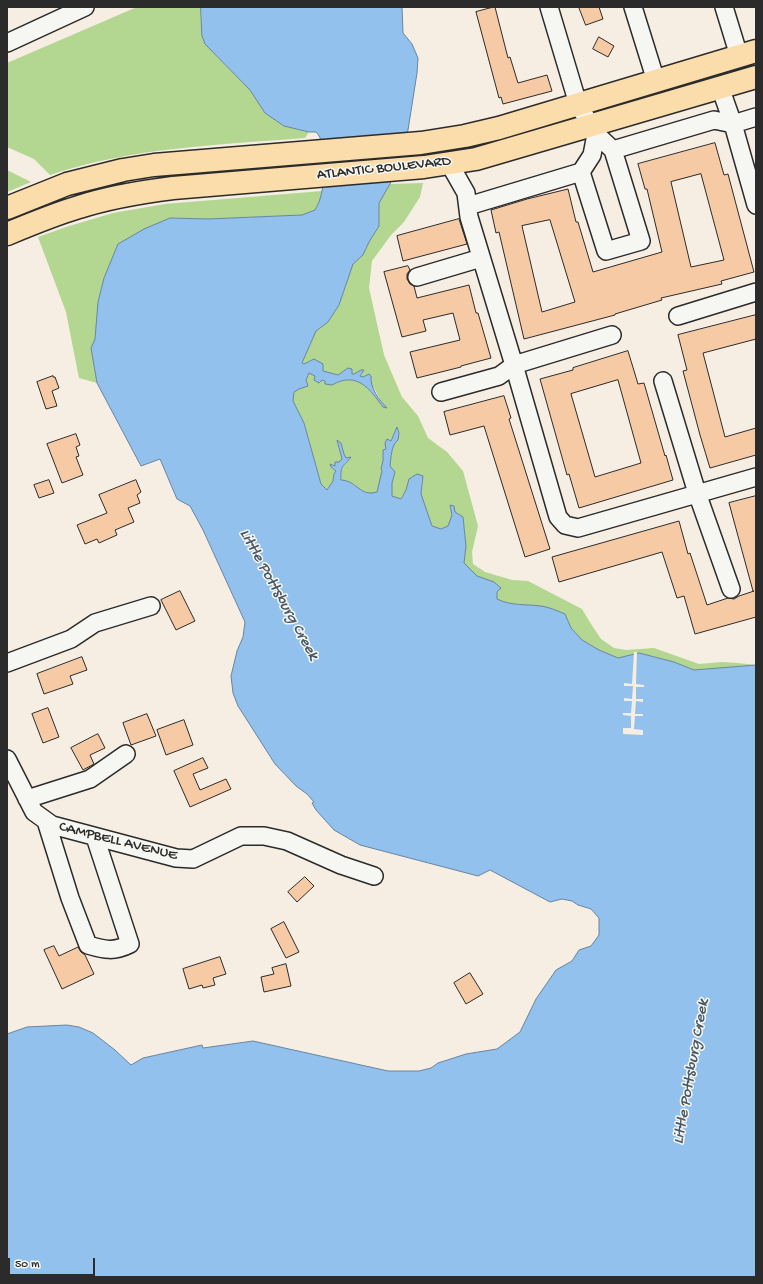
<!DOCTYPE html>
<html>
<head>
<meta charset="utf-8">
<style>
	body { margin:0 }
	#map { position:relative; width:763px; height:1284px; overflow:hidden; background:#f6ede3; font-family:"Gochi Hand",sans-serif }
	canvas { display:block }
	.frame { position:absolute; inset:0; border:8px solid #2b2b2b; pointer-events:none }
	.scale { position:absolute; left:8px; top:1258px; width:87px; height:18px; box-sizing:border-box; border:2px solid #2b2b2b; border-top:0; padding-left:5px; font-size:12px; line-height:14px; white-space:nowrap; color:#2b2b2b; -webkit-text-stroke:3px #f6f6f2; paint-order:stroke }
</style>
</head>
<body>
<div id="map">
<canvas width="763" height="1284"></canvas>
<div class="frame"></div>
<div class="scale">50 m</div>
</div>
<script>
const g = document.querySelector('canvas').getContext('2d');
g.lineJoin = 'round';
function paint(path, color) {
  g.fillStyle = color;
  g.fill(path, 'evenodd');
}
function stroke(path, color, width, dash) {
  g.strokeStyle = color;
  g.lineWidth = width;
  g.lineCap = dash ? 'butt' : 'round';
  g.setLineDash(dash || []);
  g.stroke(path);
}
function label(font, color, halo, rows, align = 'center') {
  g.font = font + ' "Gochi Hand",sans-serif';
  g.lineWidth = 3;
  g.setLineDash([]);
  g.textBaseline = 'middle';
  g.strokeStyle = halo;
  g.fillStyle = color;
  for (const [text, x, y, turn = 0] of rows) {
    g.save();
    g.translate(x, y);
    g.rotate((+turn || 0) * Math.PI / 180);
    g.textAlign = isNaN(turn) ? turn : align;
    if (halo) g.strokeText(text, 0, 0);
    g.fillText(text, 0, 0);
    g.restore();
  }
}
paint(new Path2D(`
	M137,7H201L202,36L205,44L250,90L265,113L284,126L309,132L305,138C220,145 132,147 50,175L34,159L7,147V63Z
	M7,170L31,182L7,192Z
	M423,183L420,197L404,222L391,235L372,261L369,288L384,355L402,397L418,416L428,438L447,452L463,471L478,526L472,552L473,564L485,572L512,580L528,581L582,609L591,624L601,639L614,648L626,650L654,648L699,664L722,662L738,663L756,665L694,670L674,662L639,653L618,658L599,650L582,640L571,628L565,614C557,612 549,607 541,606C525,604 511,606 496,599L497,592L501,588L494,582L477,576L464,563L466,546L463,517L455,512L450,505L452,515L448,526L441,529L432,526L421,494L423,481L409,479L406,490L400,499L392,496V483L395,472L390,466C391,458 391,445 398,440L399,433L397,428L386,449L383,450C383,464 382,478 377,492L370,494L358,489L354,484L341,480C340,463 344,468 350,457L346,458L344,454L341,443L337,440L342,459L335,467L331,464V467L336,471L334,474L333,481L327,490L321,484L304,423L293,401L294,392L306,380L309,372L332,385C357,371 369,388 383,407H386C377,398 374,380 360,376L364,370H361L354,374H352L348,368L338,375L323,371L302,363L316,331L328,322L339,305L353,264L363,255L369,242L379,226V203L390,184Z
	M322,191L320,200L315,210L302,215L208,219L170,218L118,244L104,278L98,302L95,339L91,348L97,383L79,378L66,312L38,237L66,227L113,213L165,204Z`), '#b3d691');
const water = new Path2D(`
	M201,7H402L403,33L412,44L418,58L417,73L408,130L390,184L379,203V226L369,242L363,255L353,264L339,305L328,322L316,331L302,363L304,364L314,359L323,364V371L338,375L348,368L352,369V374H354L361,370H364L360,376L363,377L369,374L371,376C370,388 379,400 387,408L383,407C369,388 357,371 332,385L325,384V381L322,380L319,383L314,380L315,376L309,373L306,380L308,386L299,389L294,392L293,401L304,423L321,484L327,490L333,481L334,474L336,471L331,467L330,464L335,466V462H339L342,459L337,440L341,443L344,454L346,458L351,457C344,467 340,464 341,480C358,481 359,497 377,492L382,471L381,469L383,461V450L386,449L385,443L387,439L391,441L397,427L399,433L398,440C391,445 391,458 390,466L395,472L392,483V496L401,499L406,490L409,479L417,474L423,476L421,494L432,526L441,529L448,526L452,515L450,505L454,506L455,512L463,517L466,546L464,563L477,576L494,582L501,588L497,592V599C511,606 525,604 541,606C549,607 558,611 565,614L571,628L582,640L599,650L618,658L639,653L674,662L694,670L756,665V1277H7V1034L27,1027L67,1025L79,1027L93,1033L115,1050L131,1065L143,1058L202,1045L203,1048L253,1041L388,1071H419L431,1068L438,1063L466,1054L497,1049L520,1032L536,999L556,970L572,961L579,950L591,946L599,935V918L591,909L578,905L572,901L562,899L550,902L490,870L478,876L360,845L334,830L316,810L312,803L314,802L307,794L296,786L275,764L238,706L233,693L231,676L237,651L243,637L245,622L203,530L190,506L177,499L160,459L141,466L97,383L91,348L95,339L98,302L104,278L118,244L144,229L170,218L208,219L302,215L315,210C317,206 319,203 320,199C325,183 328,143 316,132H309L284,126L265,113L250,90L205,44L202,36Z`);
paint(water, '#91c1ec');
stroke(water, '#68859f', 1);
paint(new Path2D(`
	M634,652H637L636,684L644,685V687H636V699H643V702L636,701L635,714H643V716H635L634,729L643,730V735L623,734V728H631V716L623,715V713H631L632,701H624V698L632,699L633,686H624V683L632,684Z`), '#f6ede3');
const building = new Path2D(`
	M495,7L508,58L510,57L518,83L547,75L552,91L503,104L501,97L499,98L476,12Z
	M579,7H599L603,19L586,25Z
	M599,37L614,46L608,57L593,49Z
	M715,143L724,175L728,174L754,272L721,281L722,284L661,298L662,300L615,314V315L524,339L499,232L496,233L491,210L527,199L568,189L576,222H578L593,272L662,252L647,189H645L638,164ZM701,174L724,260L691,267L671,182ZM550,220L575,302L542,312L522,226Z
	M459,219L467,244L403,261L397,236Z
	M408,266L410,270L407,274V279L410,284L414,286L417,298L469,285L476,313H478L491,358L461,366V367L417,378L410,352L460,340L453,313L423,320L426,331L402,337L384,272Z
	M756,315V339L703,353L725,437L756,428V455L710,468L700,435L683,371L687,370L678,335Z
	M628,351L638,384L644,383L665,456L666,455L673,480L579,508L569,474L567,475L540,379L573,370V368ZM618,380L641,463L595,477L571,394Z
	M53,376V377H55L59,388L52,391L57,406L46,409L37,382Z
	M504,396L511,418L509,419L550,549L525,557L484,426L450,435L444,412Z
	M76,434L80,445L76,447L79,456L76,457L83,475L62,483L47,444Z
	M49,480L54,493L39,498L34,485Z
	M136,480L141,492L137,495L140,503L128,508L134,522L115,530L117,535L99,543L97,539L85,544L77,525L107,513L99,495Z
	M756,496V617L695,634L684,596L677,598L662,552L559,582L552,557L679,521L688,554L690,553L707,605L728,598L734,599L739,596L754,591H753L729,503Z
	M180,591L195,621L176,630L161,600Z
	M82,657L87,670L70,676L73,684L44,694L37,674Z
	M48,708L59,737L43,743L32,714Z
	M147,714L156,736L131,745L123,723Z
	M184,720L193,745L166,755L157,730Z
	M98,734L105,748L90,755L94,764L83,770L71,748Z
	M203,758L208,768L193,774L200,790L226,779L231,789L190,807L174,771Z
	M305,877L314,886L297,902L288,892Z
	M284,922L299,952L286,958L271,929Z
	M54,946L59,956L78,947L81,952L85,955L94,974L62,989L44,950Z
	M220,957L226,974L213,978L215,985L203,988L202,985L189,989L183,969Z
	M286,964L291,986L264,992L261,977L274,974L272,968Z
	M470,973L483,994L466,1004L454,983Z`);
paint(building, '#f6caa5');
stroke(building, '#2b2b2b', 1);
const minor = new Path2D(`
	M549,7L578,104L596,134
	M633,7L656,81
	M724,7L739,56
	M7,43L85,7
	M720,87L733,124L756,205
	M613,150L714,120L733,124L756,117
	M449,163L466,193L469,217L514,365L558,517L565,525L578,528L756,477
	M468,206L581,172L592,155L596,134L613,150L641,241L606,251L581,172
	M417,277L481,258
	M678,316L756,292
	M663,381L697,493L731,589
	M441,392L499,376L514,365L612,335
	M7,663L71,639L95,623L151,606
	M7,759L34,812L52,825L176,858L193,859L241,836H264L287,841L341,865L374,876
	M27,799L90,779L126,754
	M46,821L70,898L88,945C105,950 114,952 130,944L95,837`);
const major = new Path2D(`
	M7,208L67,184L123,170L154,165L421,143L465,136L499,128L756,51
	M7,234C31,224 55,214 79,207C110,197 141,192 173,188L424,167L476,159L756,77`);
stroke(minor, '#2b2b2b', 20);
stroke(major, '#2b2b2b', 25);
stroke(minor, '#f6f6f2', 17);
stroke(major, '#fbddab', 22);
label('15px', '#2b2b2b', '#f6f6f2', [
	["ATLANTIC BOULEVARD",384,169,-6],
	["CAMPBELL AVENUE",118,842,14]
]);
label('italic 16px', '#4a5865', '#f6f6f2', [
	["Little Pottsburg Creek",278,595,61],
	["Little Pottsburg Creek",692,1072,-80]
]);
</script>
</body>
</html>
